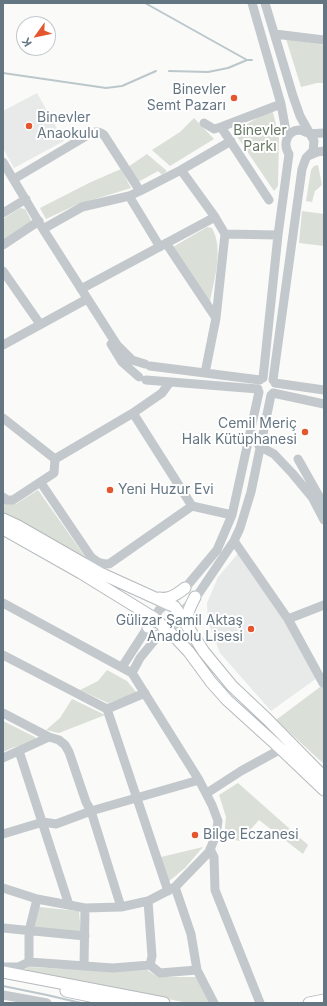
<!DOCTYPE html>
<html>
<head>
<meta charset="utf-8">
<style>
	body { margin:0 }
	#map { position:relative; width:327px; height:1006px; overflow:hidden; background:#fafaf8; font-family:Inter,sans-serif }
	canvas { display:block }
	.frame { position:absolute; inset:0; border:4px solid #657683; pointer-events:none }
	.north { position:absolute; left:16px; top:16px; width:40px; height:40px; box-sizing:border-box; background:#fff; border:1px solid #c1c8cd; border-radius:50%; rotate:237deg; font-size:11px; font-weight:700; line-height:16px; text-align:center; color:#657683 }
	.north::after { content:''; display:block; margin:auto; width:14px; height:18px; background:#e4572e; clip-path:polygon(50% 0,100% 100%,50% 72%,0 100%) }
</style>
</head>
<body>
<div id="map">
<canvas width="327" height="1006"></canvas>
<div class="frame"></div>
<div class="north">K</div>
</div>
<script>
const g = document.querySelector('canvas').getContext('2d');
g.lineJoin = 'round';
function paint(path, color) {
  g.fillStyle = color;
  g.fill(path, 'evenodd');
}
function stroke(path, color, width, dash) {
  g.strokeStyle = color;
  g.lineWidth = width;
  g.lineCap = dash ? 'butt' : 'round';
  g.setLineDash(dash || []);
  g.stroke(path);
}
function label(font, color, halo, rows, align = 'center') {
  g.font = font + ' Inter,sans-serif';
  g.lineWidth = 4;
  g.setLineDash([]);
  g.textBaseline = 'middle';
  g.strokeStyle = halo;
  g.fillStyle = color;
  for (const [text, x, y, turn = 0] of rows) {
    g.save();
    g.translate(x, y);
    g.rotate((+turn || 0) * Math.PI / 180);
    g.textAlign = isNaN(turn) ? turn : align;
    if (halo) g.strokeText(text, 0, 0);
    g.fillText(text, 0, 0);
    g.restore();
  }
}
paint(new Path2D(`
	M37,93L64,141L14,168L3,148V111Z
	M241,550L297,637L317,678L271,711L220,653L208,622L207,603L218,577Z`), '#e8e9e9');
paint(new Path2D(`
	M286,39L324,45V83H317L301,87Z
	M272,109L279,136L278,186L274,191L234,132Z
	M194,118L214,139L170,166L152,150L180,132Z
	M147,154L167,171L162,175L158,171L138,182L128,167Z
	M318,165L322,185L315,191L312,202L306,201L311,170L314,166Z
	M121,169L131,188L76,205L46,219L40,208L91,182Z
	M20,208L25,209L32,222L3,240V219Z
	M302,211L324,214V246L299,243Z
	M207,227L212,228C224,250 214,279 210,302L173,247Z
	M38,490L91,565L3,515V502L16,504Z
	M107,670L127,681L137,693L108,703L80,690L98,681Z
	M324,684V764L276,720Z
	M72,699L105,715L59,733L46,730L60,718Z
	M3,721L35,737V741L12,748L3,752Z
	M238,783L308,845L303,854L259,820L240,841L224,838L226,817L219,795Z
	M203,847L185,868L168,882L161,857Z
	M39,907L79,911L81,934L34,929Z
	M29,967L106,971L147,970L158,977H196L209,1003H188L24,970Z`), '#dadfd7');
stroke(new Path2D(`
	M145,3L247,60H252
	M169,71L208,72L228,68L247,60
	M3,73L106,88L122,86L156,71
	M3,986L47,995L81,1003`), '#bbc7cb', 2);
const major = new Path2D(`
	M3,519L18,526L100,573L175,607L204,652L232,686L267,719L324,777
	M3,529L81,573L154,618L176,638L189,652L211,682L227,700L281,749L324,790
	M159,598C170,600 177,594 185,588
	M144,612L148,622V627
	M188,627C185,616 190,607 195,597
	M158,636L167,634L176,638
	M3,972L164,1003
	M66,991L123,1003
	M309,1003L324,1000`);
stroke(major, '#b5babe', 13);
stroke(new Path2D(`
	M252,3L281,104L287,137
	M265,3L293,96L300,116L314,141L313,151L306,158L302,169L273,380
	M275,34L324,40
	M204,123L214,129L221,127L269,200
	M221,127L281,104
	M310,155L317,152L324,151
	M3,162L43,229L117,345L132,360L145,364
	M181,170L215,217L225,234L216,318L205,373
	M14,179L88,135C94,132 98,130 104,135L140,191
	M129,196L160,247
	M3,213L26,199
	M43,229L82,207L129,196L140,191L181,170L231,141
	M225,234L278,235
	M166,243L216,318
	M3,245L39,221
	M3,271L40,324
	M81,289L215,217
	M111,344L122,362L139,377
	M3,345L87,299
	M150,366L260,380
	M263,378L278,235L289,154C283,145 286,131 299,130C302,130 305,132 308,133C313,134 319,133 324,133
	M146,380L258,389
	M275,383L324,390
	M273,393L324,404
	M133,413L192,506L232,515
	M3,418L55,459L54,473L13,500H7L3,497
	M259,446L274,454L292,473L312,497L324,520
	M55,459L133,413L162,393L170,382
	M298,459L324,505
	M41,483L91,557C97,562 100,564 109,564L192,506
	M234,541L288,619L323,683
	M181,593L217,550L232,515L259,392
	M3,603L132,673L199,780L212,805L218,821L216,835L209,852L175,887L148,901L121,907L85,908L37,899L3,888
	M288,619L324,605
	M3,655L107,709L168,891
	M122,667L159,610L164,606L171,605L173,603
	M132,673L140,658L158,636L166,627L174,625L177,623L179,616L199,593L234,541L240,528L251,492L271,395
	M107,709L145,693
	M3,713L49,737L59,740L65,745L69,752L86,802L91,811L121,907
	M19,751L69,905
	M3,758L49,737
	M207,793L241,771L281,749
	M3,834L43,822L56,824L91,811L199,780
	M210,849L214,857L215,890L260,1003
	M175,887L191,934L197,970L214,1003
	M148,901L152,956L150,965
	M3,928L85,936
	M29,962V931L37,899
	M84,966L85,908
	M3,967H18L29,962L113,968L150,965L160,973L197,970
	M3,995L47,1003`), '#c3c8cc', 9);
stroke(major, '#fff', 11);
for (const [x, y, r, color] of [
	[234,98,4,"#e4572e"],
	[29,126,4,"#e4572e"],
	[305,432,4,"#e4572e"],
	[110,490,4,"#e4572e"],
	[251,629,4,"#e4572e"],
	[195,835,4,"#e4572e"]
]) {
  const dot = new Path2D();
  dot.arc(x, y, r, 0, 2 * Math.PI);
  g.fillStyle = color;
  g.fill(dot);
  stroke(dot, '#fff', 1.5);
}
label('14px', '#657683', '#fff', [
	["Binevler",226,90],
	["Semt Pazarı",226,106],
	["Binevler",37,118,"left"],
	["Anaokulu",37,134,"left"],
	["Cemil Meriç",297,424],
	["Halk Kütüphanesi",297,440],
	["Yeni Huzur Evi",118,490,"left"],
	["Gülizar Şamil Aktaş",243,621],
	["Anadolu Lisesi",243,637],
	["Bilge Eczanesi",203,835,"left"]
], 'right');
label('14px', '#687a64', '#fff', [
	["Binevler",260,131],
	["Parkı",260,147]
]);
</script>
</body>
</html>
